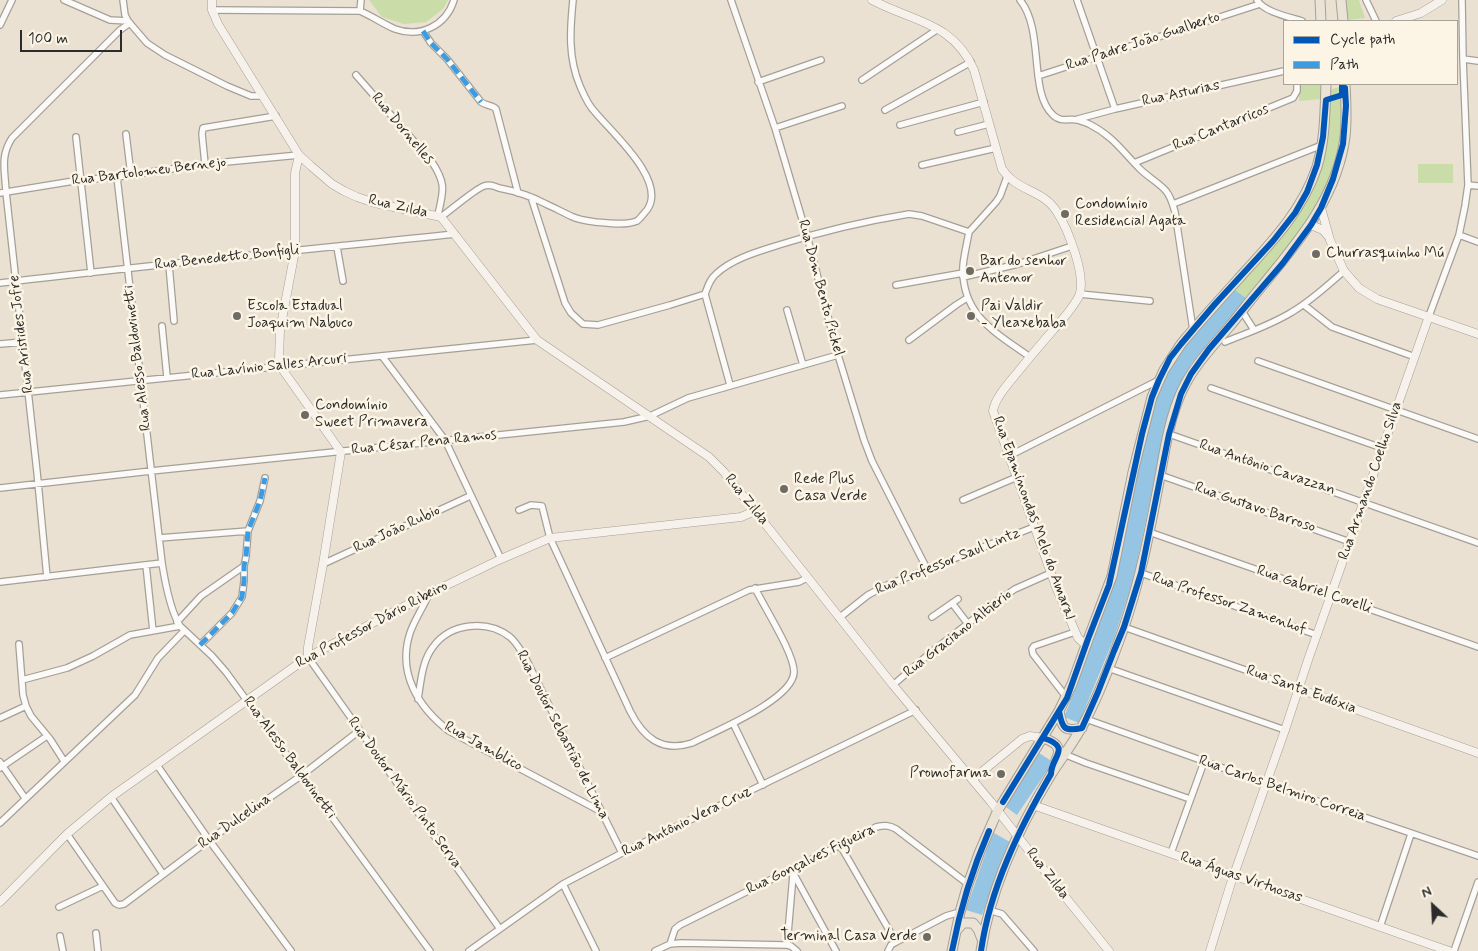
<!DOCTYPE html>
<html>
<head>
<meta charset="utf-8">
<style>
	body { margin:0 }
	#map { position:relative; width:1478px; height:951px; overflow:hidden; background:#eae1d2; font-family:Mynerve,sans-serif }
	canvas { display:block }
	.legend { position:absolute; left:1283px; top:20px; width:175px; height:65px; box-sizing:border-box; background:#fcf5e5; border:1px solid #a8a49b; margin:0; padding:6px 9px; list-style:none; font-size:15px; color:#2b2b2b }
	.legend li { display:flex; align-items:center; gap:10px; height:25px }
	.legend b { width:25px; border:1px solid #a8a49b }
	.north { position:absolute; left:1408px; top:881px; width:50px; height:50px; -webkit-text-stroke:4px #fcf5e5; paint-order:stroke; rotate:335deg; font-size:14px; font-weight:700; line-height:20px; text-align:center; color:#2b2b2b }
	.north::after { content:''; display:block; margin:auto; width:18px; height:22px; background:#2b2b2b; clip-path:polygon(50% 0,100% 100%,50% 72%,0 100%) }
	.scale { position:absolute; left:20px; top:30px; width:102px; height:22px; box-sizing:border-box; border:2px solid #2b2b2b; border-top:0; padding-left:6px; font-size:15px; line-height:18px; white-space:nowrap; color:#2b2b2b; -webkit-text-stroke:4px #fcf5e5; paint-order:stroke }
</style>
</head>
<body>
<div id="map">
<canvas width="1478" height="951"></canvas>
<ul class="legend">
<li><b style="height:6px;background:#0057b8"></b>Cycle path</li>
<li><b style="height:6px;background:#3d9ce1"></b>Path</li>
</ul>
<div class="north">N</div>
<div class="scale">100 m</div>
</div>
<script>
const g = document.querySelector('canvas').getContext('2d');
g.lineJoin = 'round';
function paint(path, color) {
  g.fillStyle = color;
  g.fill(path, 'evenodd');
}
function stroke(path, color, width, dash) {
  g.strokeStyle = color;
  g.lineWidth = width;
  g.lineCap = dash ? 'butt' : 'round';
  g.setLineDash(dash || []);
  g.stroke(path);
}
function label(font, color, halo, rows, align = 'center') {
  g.font = font + ' Mynerve,sans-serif';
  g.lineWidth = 5;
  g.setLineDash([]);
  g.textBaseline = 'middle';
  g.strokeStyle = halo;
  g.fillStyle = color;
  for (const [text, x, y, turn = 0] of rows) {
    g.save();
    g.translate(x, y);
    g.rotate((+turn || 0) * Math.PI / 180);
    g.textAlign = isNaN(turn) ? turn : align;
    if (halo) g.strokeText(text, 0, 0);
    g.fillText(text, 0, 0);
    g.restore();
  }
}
paint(new Path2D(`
	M369,0H448L443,9L426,22L404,24L382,17Z
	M1346,0H1359L1365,18L1347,20Z
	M1299,84H1321V99L1299,101Z
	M1340,87L1342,89V117L1341,143L1331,178L1316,210L1272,269L1246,298L1232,288L1313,187L1330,90L1332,89Z
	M1418,164H1453V183H1418Z`), '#cadca7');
paint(new Path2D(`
	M1232,288L1246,298L1191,364L1174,397L1166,424L1133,582L1114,638L1079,723L1064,717L1078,682L1079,674L1115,580L1149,415L1171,361Z
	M1039,753L1053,762L1017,815L1006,807Z
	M994,833L1010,842L1001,861L982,915L966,910L988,846Z`), '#95c5e2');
const street = new Path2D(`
	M64,0L110,20L128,21
	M123,0L125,15L128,21L147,43L165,55L227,86L251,96H262
	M361,0L360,11C372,16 383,24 395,29C420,38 446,26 454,0
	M731,0L775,128L807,236L838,355L864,440L872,461L927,569
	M1020,0C1045,31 1028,92 1053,115C1061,123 1069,118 1078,120C1082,121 1086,123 1089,124C1113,136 1122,151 1140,169C1148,177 1159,183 1166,191C1171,197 1173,205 1175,212L1193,330
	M1077,0L1115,109
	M1257,0C1264,12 1289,17 1302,21
	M1366,0L1376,21
	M212,10L360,11
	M0,25L12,0
	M423,31L431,43L447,59L481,102C486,106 493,105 496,109L518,193
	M1463,59L1478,61
	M356,75L432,162C447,185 443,191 438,215
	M1038,76L1260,4
	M862,80L938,29
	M758,82L821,60
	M885,110L971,62
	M1078,119L1115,109L1284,71
	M900,125L984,102
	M775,128L842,106
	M958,132L989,124
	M126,134L131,175
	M76,137L91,273
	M1134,163L1293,98L1297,91V84
	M205,164L202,134L203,128L276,116
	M922,165L996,148
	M1468,185L1478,186
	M0,193L80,180L117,177L205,164L299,155
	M531,197L565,303L571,313L583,324L598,325L670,305L705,294
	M1173,204L1322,145
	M441,217C451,210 475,189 484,186C489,184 494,186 499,188C515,191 531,196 546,204C555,208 564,213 573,217C580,220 588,221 595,222C607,223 625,226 637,221C641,218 644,213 647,210C668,181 611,132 595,112C588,105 584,95 580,86C568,58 570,30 573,0
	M969,232C967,243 964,255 963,266C961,315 995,332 1030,357
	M1459,235L1478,242
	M337,247L343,281
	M169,265L174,321
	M963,277L1018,264L1072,246
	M0,283C151,265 303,250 455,234
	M896,285L963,273
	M1080,294L1150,301
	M1304,305L1332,327L1415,357
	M787,310L803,365
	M1242,311L1254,330
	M1429,316L1459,235L1465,206L1468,185L1463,59L1462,0
	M162,326L167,377
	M909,340L956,305L967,298
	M1225,342C1247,333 1271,325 1292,312C1311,301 1328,285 1344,271
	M0,344L23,342
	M382,356L445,440L501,559
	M1258,361L1478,439
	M730,385L705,294C708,286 710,279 716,274C733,258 760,251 782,244C823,231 866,221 909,214L922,216L969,232L996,202L1000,196L1007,177
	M1211,388L1382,448
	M0,395L537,340
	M1169,434L1478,543
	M1009,456L1159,380
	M1160,475L1350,542
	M0,488L151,471L624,422L650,416L688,398L838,355
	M963,500L1017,477
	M519,510L531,505L542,506L550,538L630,711C643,737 661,753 692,743C715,731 793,700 794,672C794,653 764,607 755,588
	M1149,532L1478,647
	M159,538L248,531
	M162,563C165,582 170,610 180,626L212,656L226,672L430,951
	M323,564L470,496
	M146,565L153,631
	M1141,573L1317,635
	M47,577L37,472L6,192C5,171 0,156 12,138L120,30L130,23
	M0,582L162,563L117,177
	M428,593L427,598C422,609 414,621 410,633C397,673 418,707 449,731L600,811
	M952,603L968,624
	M932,617L958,599
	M839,618L868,595L885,586L1034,527
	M177,622L201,596L244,566
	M1124,627L1299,689
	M19,644L23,695L26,706L31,716L50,739L64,761
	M200,645L232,613L242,597L244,581V566L246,557L248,531L260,501L265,478
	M308,657L500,929
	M605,658L749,590L799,582L807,578
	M1108,668L1285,730
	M22,680L67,668L93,656L130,635L180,626
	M893,685L929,654L993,604L1015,589L1051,573
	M1067,698L1033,654L1032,649L1034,646L1075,632
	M418,699C421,681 422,661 433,647C450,623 487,619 510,637C517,643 521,651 526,659L622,853
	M0,718L26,706
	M1086,719L1276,787L1478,856
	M733,723L763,785
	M1064,754L1086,763L1190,799
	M0,762L25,798
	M157,765L209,840L291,951
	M0,768L47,736
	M111,797L163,874
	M0,823L135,695L158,658L184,631
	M67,834L115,903L119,905L124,904L209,840L302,775L359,731
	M840,845L896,942
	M1171,853L1204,762
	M791,869L836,951
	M563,884L596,951
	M59,907L103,886
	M989,910L1002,914L1034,951
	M1380,927L1411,834
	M96,933L98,951
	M60,936L63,951
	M670,944L675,929L680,925L876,827C884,825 889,825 896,829L968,884
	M787,945L793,875
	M469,951L563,884L622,853L916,710
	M655,951L670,944L681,943L787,945L791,946L797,951
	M888,951L891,945L896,942L946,916L960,912
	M1454,951L1478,882`);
const secondary = new Path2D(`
	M212,0V10L218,24L299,155L311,166L332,184L344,191L357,197L375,203L441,217L537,340L709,457L724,472L893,685L991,802L1058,888L1109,951
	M872,0C913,22 953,22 974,70L1002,169C1017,192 1043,189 1057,212C1068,229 1087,277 1079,296C1073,308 1063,319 1054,329C1041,344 1029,358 1017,373C1008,384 995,398 993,411L1056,587L1078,638L1086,645
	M1396,21L1421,13L1442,0
	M299,155L295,173V251L280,330L279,359L280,366L341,452L323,564L308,647V657
	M1321,208L1330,240L1339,260L1344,271L1359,288L1377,299L1478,334
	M1311,225L1323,230L1328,236
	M1299,689L1478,753
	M973,779L1022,739L1030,736L1043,738
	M1033,805L1449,951
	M0,902L67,834L111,797L308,657L420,598L501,559L550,538L741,517L755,511
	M1210,951L1231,883L1285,730L1308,660L1429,316`);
const primary = new Path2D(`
	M1320,0L1321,21
	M1341,0L1343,21
	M1059,711C1062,728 1064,732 1082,728
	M1043,738C1055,742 1063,747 1056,760
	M956,931L963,923H973L978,929L982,939
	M952,951L960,912L968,884L980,851L998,810L1059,711L1072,684L1086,645L1112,576L1133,472L1152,397L1164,370L1181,344C1200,321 1221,298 1241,276C1272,242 1302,211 1317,167C1325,140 1325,112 1326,84
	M981,951C990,888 1019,827 1052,773C1063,756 1076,739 1085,721C1101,691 1113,658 1124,627C1140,580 1149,535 1158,487C1164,456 1168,422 1181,393C1192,368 1211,348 1229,327C1240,314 1251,299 1262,286C1299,241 1337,197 1345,137C1347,119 1346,101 1345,84`);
stroke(street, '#a5a097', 8);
stroke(secondary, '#a5a097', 9);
stroke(primary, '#a5a097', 11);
stroke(street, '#fcfaf8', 5.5);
stroke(secondary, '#f6f1eb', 8);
stroke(primary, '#ece3d7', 9);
stroke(new Path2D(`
	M423,31L431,43L447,59L481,102
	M200,645L232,613L242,597L244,581V566L246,557L248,531L260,501L265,478`), '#3d9ce1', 5, [10, 5]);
stroke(new Path2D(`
	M1059,711C1062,728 1064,732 1082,728L1098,692L1114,651L1124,627L1141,573L1169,434L1181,394L1191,374L1209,349L1283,263L1311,225L1321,208L1333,179L1343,144L1346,106L1345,88
	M1003,802L1067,698L1088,639L1109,585L1142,434L1152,397L1159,380L1170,358L1181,344L1215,304L1273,241L1295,213L1307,192L1317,165L1323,137L1326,100L1342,95V84
	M952,951C960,909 972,870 989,831
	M981,951C990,888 1019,829 1051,774C1051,757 1073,747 1043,738`), '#0057b8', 6);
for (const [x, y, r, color] of [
	[1065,214,5,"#6e6b65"],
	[1316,254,5,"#6e6b65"],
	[970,271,5,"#6e6b65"],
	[237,316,5,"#6e6b65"],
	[971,316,5,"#6e6b65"],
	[305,415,5,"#6e6b65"],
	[784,489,5,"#6e6b65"],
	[1001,774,5,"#6e6b65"],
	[927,937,5,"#6e6b65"]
]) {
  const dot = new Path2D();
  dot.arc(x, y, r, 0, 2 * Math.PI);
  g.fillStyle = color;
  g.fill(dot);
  stroke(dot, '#fcf5e5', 2);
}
label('15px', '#2b2b2b', '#fcf5e5', [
	["Rua Padre João Gualberto",1143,42,-18],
	["Rua Asturias",1181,94,-12],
	["Rua Cantarricos",1221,128,-22],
	["Rua Dornelles",402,129,50],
	["Rua Bartolomeu Bernejo",149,172,-7],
	["Rua Zilda",398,207,13],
	["Rua Benedetto Bonfigli",227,258,-6],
	["Rua Dom Bento Pickel",820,288,75],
	["Rua Aristides Jofre",22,334,-97],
	["Rua Alesso Baldovinetti",138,358,-97],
	["Rua Lavínio Salles Arcuri",269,367,-6],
	["Rua César Pena Ramos",424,443,-6],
	["Rua Antônio Cavazzan",1267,468,19],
	["Rua Armando Coelho Silva",1371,481,-71],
	["Rua Zilda",746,500,51],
	["Rua Gustavo Barroso",1255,508,19],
	["Rua Epaminondas Melo do Amaral",1033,518,70],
	["Rua João Rubio",397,530,-25],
	["Rua Professor Saul Lintz",948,562,-22],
	["Rua Gabriel Covelli",1314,590,19],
	["Rua Professor Zamenhof",1229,604,19],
	["Rua Professor Dário Ribeiro",372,625,-28],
	["Rua Graciano Altierio",958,634,-38],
	["Rua Santa Eudóxia",1301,690,20],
	["Rua Doutor Sebastião de Lima",562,735,63],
	["Rua Jamblico",483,747,29],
	["Rua Alesso Baldovinetti",289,758,54],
	["Rua Carlos Belmiro Correia",1282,789,19],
	["Rua Doutor Mário Pinto Serva",404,793,54],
	["Rua Dulcelina",235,822,-35],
	["Rua Antônio Vera Cruz",687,822,-26],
	["Rua Gonçalves Figueira",811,860,-26],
	["Rua Zilda",1047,874,52],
	["Rua Águas Virtuosas",1241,878,19]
]);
label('15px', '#2b2b2b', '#fcf5e5', [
	["Condomínio",1075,205],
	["Residencial Agata",1075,222],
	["Churrasquinho Mú",1326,254],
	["Bar do senhor",980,262],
	["Antenor",980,279],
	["Escola Estadual",247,307],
	["Joaquim Nabuco",247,324],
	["Pai Valdir",981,307],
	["- Yleaxebaba",981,324],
	["Condomínio",315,406],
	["Sweet Primavera",315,423],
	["Rede Plus",794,480],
	["Casa Verde",794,497],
	["Promofarma",991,774,"right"],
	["Terminal Casa Verde",917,937,"right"]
], 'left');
</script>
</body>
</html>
